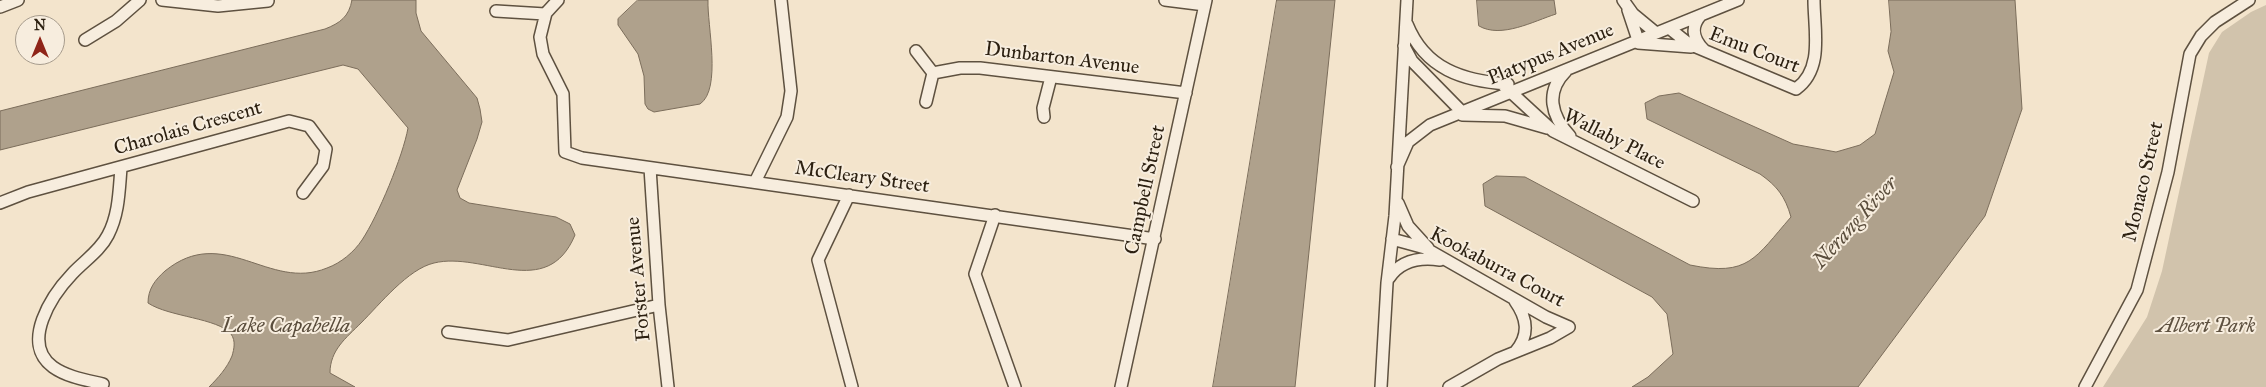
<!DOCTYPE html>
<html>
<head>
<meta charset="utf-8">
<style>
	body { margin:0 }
	#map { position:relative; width:2266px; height:387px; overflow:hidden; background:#f3e4cc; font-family:"IM FELL Great Primer",serif }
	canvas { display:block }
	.north { position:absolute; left:15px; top:15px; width:50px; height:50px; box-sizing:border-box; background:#f7edde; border:1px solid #a69b8c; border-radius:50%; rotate:0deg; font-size:14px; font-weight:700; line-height:20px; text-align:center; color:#2c2011 }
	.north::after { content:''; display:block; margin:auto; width:18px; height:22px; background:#8f2418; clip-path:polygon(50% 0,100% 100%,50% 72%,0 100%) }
</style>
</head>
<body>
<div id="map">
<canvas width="2266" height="387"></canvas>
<div class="north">N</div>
</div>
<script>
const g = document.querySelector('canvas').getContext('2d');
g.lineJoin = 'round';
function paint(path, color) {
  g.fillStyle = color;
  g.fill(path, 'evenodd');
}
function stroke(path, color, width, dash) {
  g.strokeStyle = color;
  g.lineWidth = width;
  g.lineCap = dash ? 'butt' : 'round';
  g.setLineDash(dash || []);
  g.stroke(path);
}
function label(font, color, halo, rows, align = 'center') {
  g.font = font + ' "IM FELL Great Primer",serif';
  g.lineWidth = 4;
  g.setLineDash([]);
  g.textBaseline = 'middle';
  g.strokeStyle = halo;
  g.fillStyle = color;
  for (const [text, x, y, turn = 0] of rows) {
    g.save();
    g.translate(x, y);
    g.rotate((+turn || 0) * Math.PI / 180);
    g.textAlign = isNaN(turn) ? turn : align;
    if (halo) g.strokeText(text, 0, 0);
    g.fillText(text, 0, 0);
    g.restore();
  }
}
paint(new Path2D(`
	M2266,5V387H2103L2147,317L2162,271L2209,53L2222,32L2251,12Z`), '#d1c3ac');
const water = new Path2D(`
	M352,0H416V13L421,31L477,98L480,109L482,122L477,139L457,190L460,198L469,203L556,217L570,224L575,235C547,302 483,251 434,263C408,269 380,304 361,323C346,338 330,350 330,373L355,387H209C218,378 227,368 232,356C234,349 236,341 231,334C218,318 169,317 148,303C148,289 155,280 165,271C224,223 269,292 327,268C341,263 354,252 362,240C378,216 403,156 408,128L358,69L343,65L0,150V111L325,29C340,23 349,17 352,0Z
	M638,0H708C707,25 722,89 700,104L654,112L648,109L645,104L644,76L638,54L618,25V19Z
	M1277,0H1335L1295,387H1213Z
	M1477,0H1554L1556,14C1534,21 1501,39 1479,26Z
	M1889,0H2015L2022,109L1985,216L1858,387H1632L1648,377L1673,354L1667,314L1652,297L1485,206L1483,184L1496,176L1525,177L1690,265C1749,277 1755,258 1791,217C1785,196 1777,186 1760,174L1647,119L1645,103L1659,96L1679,93L1793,144L1836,152L1860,145L1875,134L1894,72L1888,51L1891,32Z`);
paint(water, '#afa18c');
stroke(water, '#7b6d5b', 1);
const minor = new Path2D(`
	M162,0L218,6L268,1
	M558,0L546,13L540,37L543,54L563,94L565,152L582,158L1155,239
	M1165,0L1205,5
	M1623,0L1633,14L1656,33
	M0,7L18,0
	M1628,10L1638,40
	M496,11L545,14
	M1701,15C1690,27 1693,39 1704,50
	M1407,24C1425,69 1463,81 1508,84
	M1669,28L1689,44L1796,89C1824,69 1814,30 1814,0
	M85,40L116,21L140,0
	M1638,43L1691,47
	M1404,46L1412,61L1465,115
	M916,51L933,73L926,102
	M1566,71C1545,92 1551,116 1570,136
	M933,73L960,68H980L1186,93
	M1502,84L1553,131L1693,201
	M1462,115L1505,116L1547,128
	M1044,117L1043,108L1051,77
	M1397,167L1408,142L1430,125L1738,0
	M650,168L659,305L668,387
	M755,182L787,117L791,91L781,0
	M849,195L818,260L852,387
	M0,203L28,192L289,121L309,126L326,149L323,166L303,193
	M1398,203L1408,226L1428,248
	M995,215L975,274L1015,387
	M1392,239L1425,248L1546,317L1569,327L1550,338L1498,359L1449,387
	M1389,278C1401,260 1420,257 1440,260
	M1515,301C1527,318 1530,334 1516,351
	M448,332L508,340L659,305
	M103,384C86,380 67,377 53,367C20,343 52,295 72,274C84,261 100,251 108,235C119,214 119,191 121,168
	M1121,387L1206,0
	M1381,387L1387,283L1395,216L1407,0
	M2085,387L2137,290L2168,172L2190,54L2201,36L2215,22L2249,0`);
stroke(minor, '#5e5140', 14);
stroke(minor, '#f7edde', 11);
label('20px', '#2c2011', '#f7edde', [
	["Emu Court",1754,51,21],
	["Platypus Avenue",1551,55,-22],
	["Dunbarton Avenue",1062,59,7],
	["Charolais Crescent",188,129,-16],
	["Wallaby Place",1614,140,27],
	["McCleary Street",862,178,8],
	["Monaco Street",2144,182,-77],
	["Campbell Street",1146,190,-78],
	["Kookaburra Court",1497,268,28],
	["Forster Avenue",639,279,-95]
]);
label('italic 20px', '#5e5140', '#f7edde', [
	["Albert Park",2206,327]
]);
label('italic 21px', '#5a4d3c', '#f7edde', [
	["Nerang River",1856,223,-48],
	["Lake Capabella",286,327]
]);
</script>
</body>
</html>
